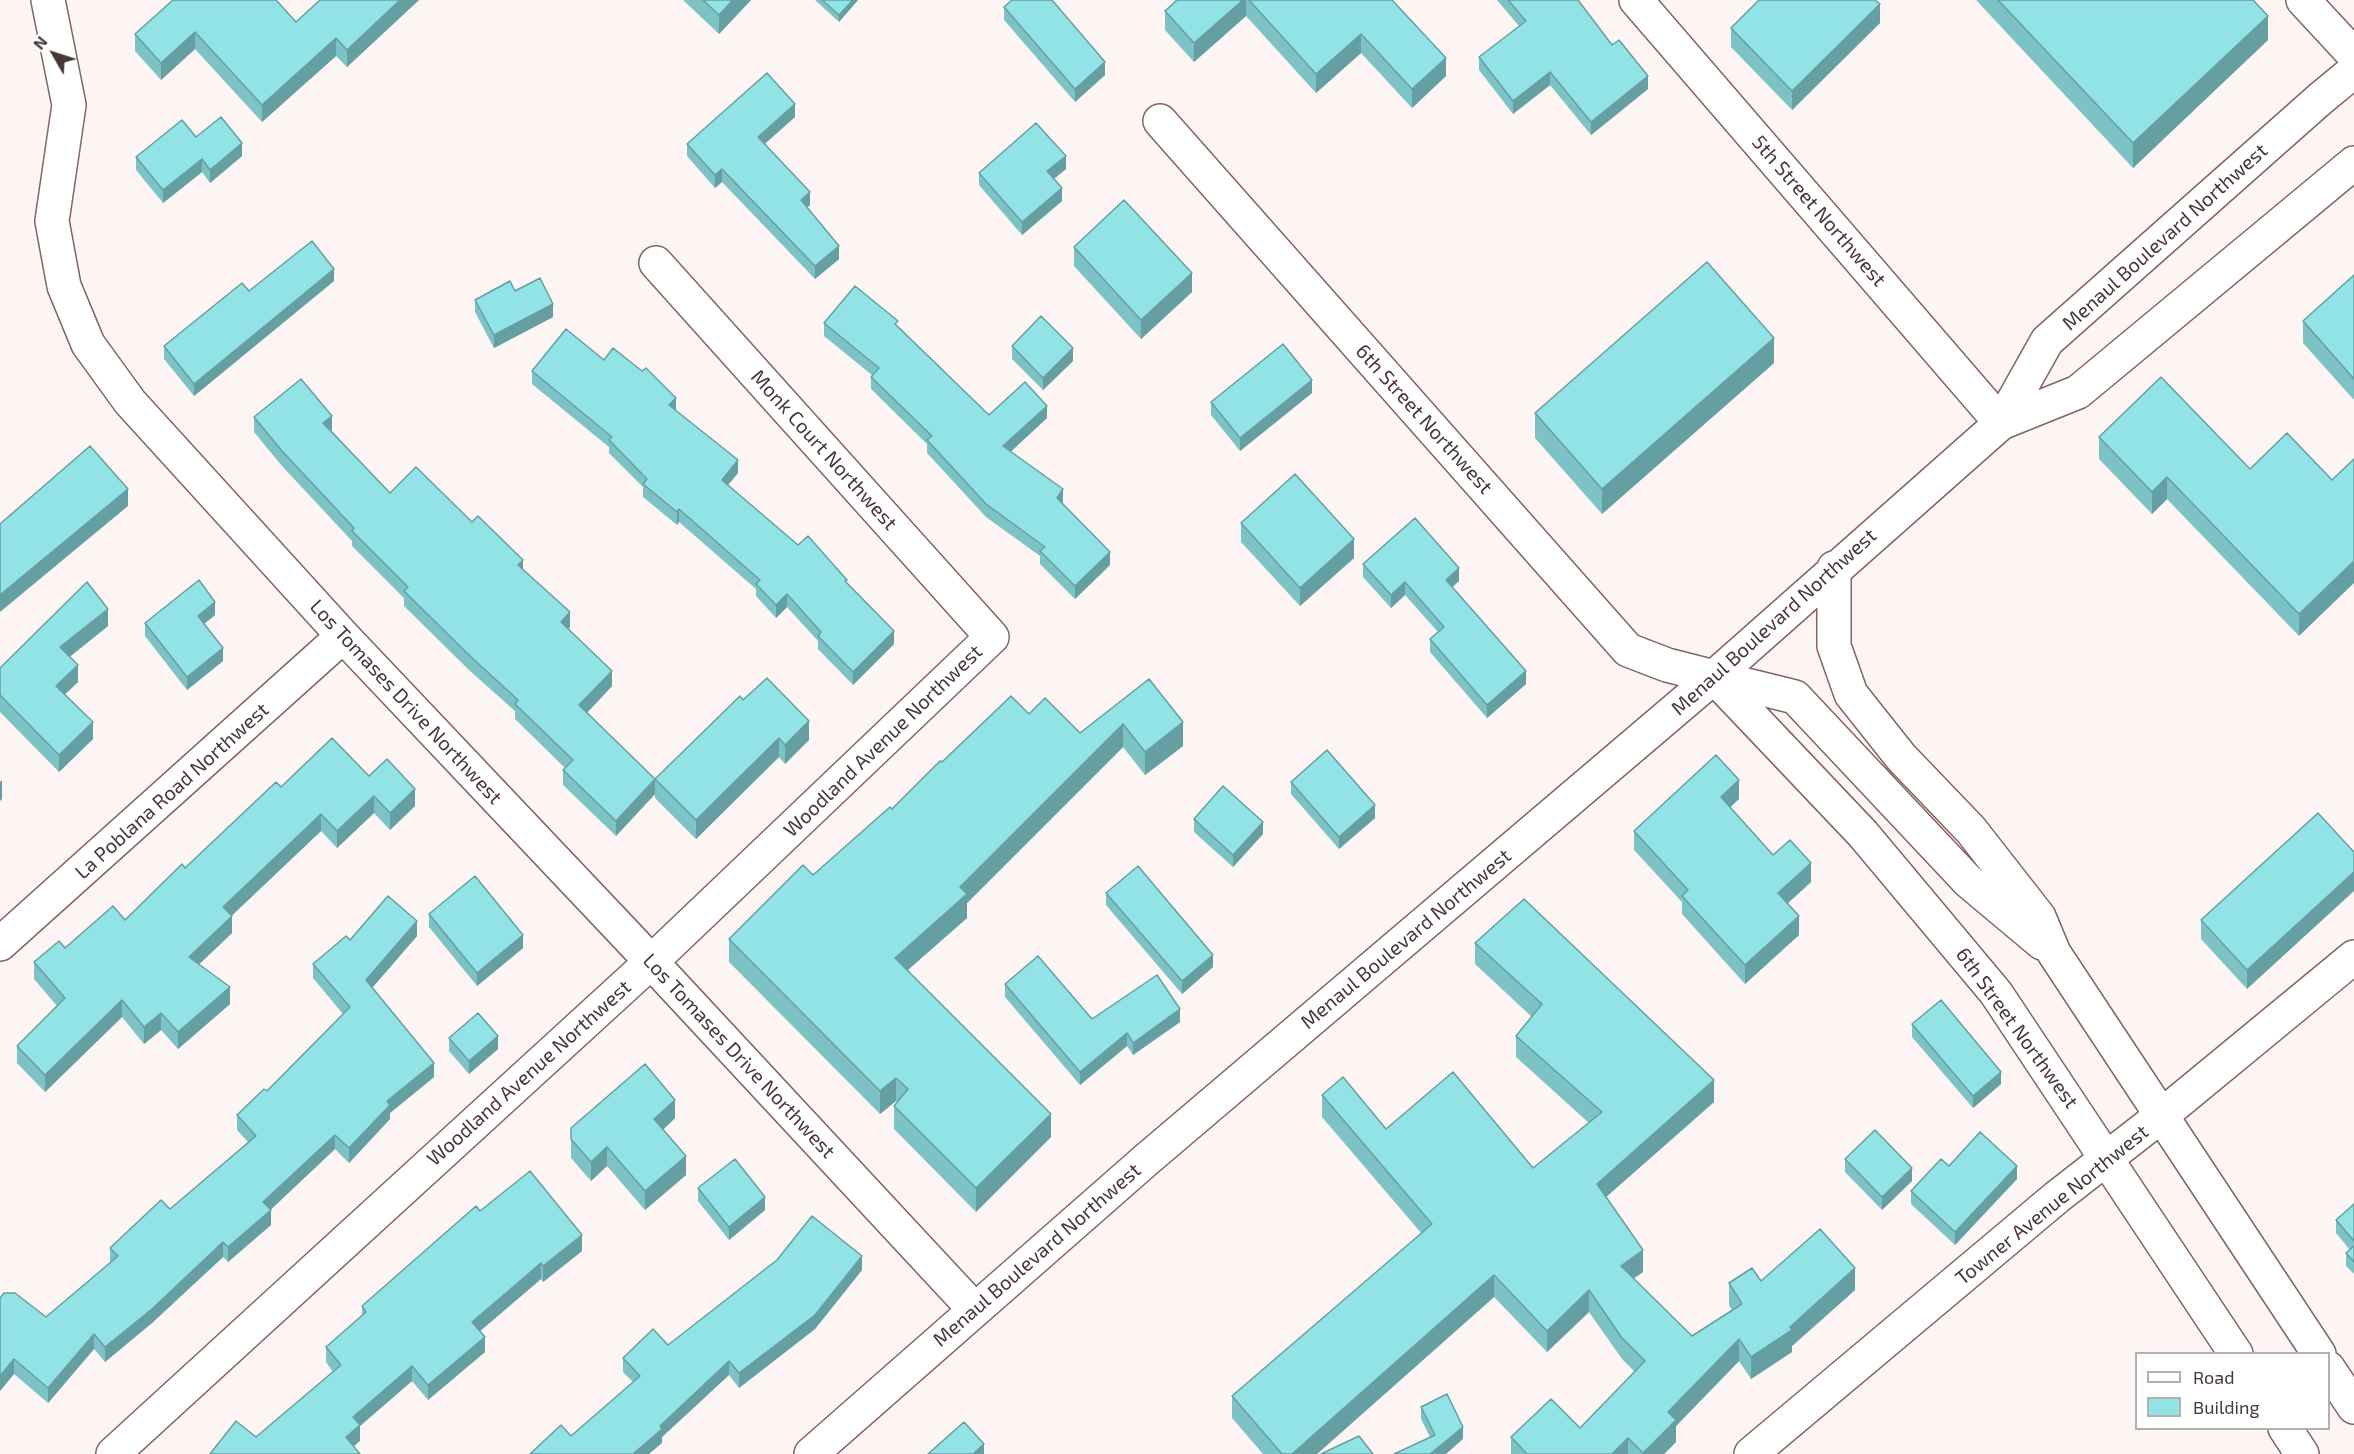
<!DOCTYPE html>
<html>
<head>
<meta charset="utf-8">
<style>
	body { margin:0 }
	#map { position:relative; width:2354px; height:1454px; overflow:hidden; background:#fdf5f4; font-family:"Exo 2",sans-serif }
	canvas { display:block }
	.legend { position:absolute; left:2135px; top:1352px; width:195px; height:78px; box-sizing:border-box; background:#fff; border:2px solid #b5afaf; margin:0; padding:8px 10px; list-style:none; font-size:18px; color:#473737 }
	.legend li { display:flex; align-items:center; gap:12px; height:30px }
	.legend b { width:30px; border:2px solid #b5afaf }
	.north { position:absolute; left:24px; top:24px; width:60px; height:60px; -webkit-text-stroke:4px #fff; paint-order:stroke; rotate:309deg; font-size:16px; font-weight:700; line-height:24px; text-align:center; color:#473737 }
	.north::after { content:''; display:block; margin:auto; width:21px; height:27px; background:#473737; clip-path:polygon(50% 0,100% 100%,50% 72%,0 100%) }
</style>
</head>
<body>
<div id="map">
<canvas width="2354" height="1454"></canvas>
<ul class="legend">
<li><b style="height:8px;background:#fff"></b>Road</li>
<li><b style="height:16px;background:#91e3e6"></b>Building</li>
</ul>
<div class="north">N</div>
</div>
<script>
const g = document.querySelector('canvas').getContext('2d');
g.lineJoin = 'round';
function stroke(path, color, width, dash) {
  g.strokeStyle = color;
  g.lineWidth = width;
  g.lineCap = dash ? 'butt' : 'round';
  g.setLineDash(dash || []);
  g.stroke(path);
}
function paint(path, color) {
  g.fillStyle = color;
  g.fill(path, 'evenodd');
}
function label(font, color, halo, rows, align = 'center') {
  g.font = font + ' "Exo 2",sans-serif';
  g.lineWidth = 5;
  g.setLineDash([]);
  g.textBaseline = 'middle';
  g.strokeStyle = halo;
  g.fillStyle = color;
  for (const [text, x, y, turn = 0] of rows) {
    g.save();
    g.translate(x, y);
    g.rotate((+turn || 0) * Math.PI / 180);
    g.textAlign = isNaN(turn) ? turn : align;
    if (halo) g.strokeText(text, 0, 0);
    g.fillText(text, 0, 0);
    g.restore();
  }
}
const minor = new Path2D(`
	M48,0L69,105L52,221L64,286L88,344L130,402L343,636L629,938L974,1309
	M1636,0L2001,423
	M1160,121L1628,650L1667,665L1714,677
	M0,944L343,636
	M113,1454L651,962L992,637L656,263
	M1751,1454L2057,1197L2161,1116L2354,957`);
const major = new Path2D(`
	M2303,0L2354,55
	M2001,423L2078,392L2354,163
	M1834,568V646L1851,694L1901,757L1971,830L2039,917L2054,953L2319,1354
	M1714,677L1863,834L1996,993L2236,1354
	M1714,677L1795,697L1968,881L2042,943
	M2328,1368L2354,1407
	M2285,1428L2302,1454
	M811,1454L1146,1160L1714,677L2001,423L2047,341L2320,99L2354,71`);
stroke(minor, '#846361', 36);
stroke(major, '#846361', 36);
stroke(minor, '#fff', 33);
stroke(major, '#fff', 33);
paint(new Path2D(`
	M419,0L347,67L336,56L262,122L195,49L161,80L135,51V34L296,22Z
	M683,0H751L719,34Z
	M815,0H858L839,22Z
	M1177,0H1392L1446,76L1412,108L1361,53L1316,93L1246,16L1194,62L1165,30V11Z
	M1497,0H1578L1612,45L1648,89L1591,135L1550,85L1513,114L1479,70V57L1519,26Z
	M1976,0H2253L2268,40L2133,168Z
	M1004,7L1105,75L1075,102L1004,20Z
	M1880,23L1792,110L1731,47V28Z
	M795,117L764,144L810,205L807,207L839,259L815,279L722,182L715,188L687,156V144Z
	M242,156L210,183L202,172L163,203L136,170V157Z
	M1066,169L1054,179L1062,201L1022,235L979,185V173Z
	M1074,247L1192,292L1141,339L1074,266Z
	M2354,268V400L2303,343V321L2354,275Z
	M334,281L194,396L164,359V346Z
	M515,291L553,317L494,348L475,312V300Z
	M824,323L898,326L989,415L1047,418L1011,451L1063,502L1062,503L1110,565L1075,599L1040,564V556L986,517L927,453V444L871,389V377L872,375L824,336Z
	M1012,346L1073,361L1043,390L1012,359Z
	M604,360L676,410L738,473L728,485L798,545L847,583L894,644L853,685L818,649V641L787,607L776,618L756,596V589L679,522L677,525L643,497V487L609,453V447L532,384V371Z
	M1774,363L1602,514L1535,438V413Z
	M1312,393L1240,451L1211,415V402Z
	M254,417L332,431L390,493L472,522L523,569L570,627L569,629L612,686L587,713L655,794L616,836L563,785V770L565,768L515,719V711L470,671L404,606V598L352,546V541L282,466L254,432Z
	M2099,437L2250,469L2332,480L2299,636L2167,499L2152,514L2099,459Z
	M1241,523L1354,558L1300,606L1241,542Z
	M1363,564L1459,581L1452,587L1526,684L1487,718L1430,652V639L1438,632L1405,595L1391,608L1363,577Z
	M215,615L204,624L223,661L187,690L145,636V623Z
	M108,626L70,657L78,682L65,694L93,739L59,772L0,712V668Z
	M1149,679L1183,746L1145,775L1123,747L967,903V918L908,970L1051,1137L976,1212L894,1129V1106L897,1102L896,1101L880,1114L729,962V939L813,875L892,809L942,762L1029,714L1080,733Z
	M743,700L809,740L785,764L779,757L696,839L655,798V779Z
	M369,776L415,806L390,830L374,813L337,848L321,831L231,916L232,933L199,964L230,1004L178,1049L161,1030L144,1044L122,1017L45,1092L17,1063V1046L57,1006L34,979V962L125,920L281,787Z
	M1291,782L1375,818L1339,849L1291,794Z
	M1739,799L1730,807L1773,855L1811,882L1787,904L1799,935L1745,984L1682,914V902L1634,850V831Z
	M2318,813L2247,989L2201,939V920Z
	M1194,819L1263,834L1233,867L1194,832Z
	M1106,893L1213,967L1182,994L1106,905Z
	M429,914L523,948L477,986L429,927Z
	M417,936L372,988L434,1077L390,1113V1119L349,1163L335,1149L270,1210L271,1225L228,1262L223,1257L152,1323L105,1362L94,1349L48,1403L14,1374L0,1391V1298L46,1317L110,1263V1248L170,1209L248,1142L237,1130V1115L267,1091L343,1014L313,978V964L350,940Z
	M1475,943L1714,1102L1606,1197L1643,1272L1633,1279L1692,1336L1732,1310L1729,1305V1283L1761,1281L1855,1290L1792,1346V1352L1751,1379L1739,1361L1676,1426V1442L1664,1454H1511V1437L1580,1428L1635,1372L1622,1359L1589,1312L1547,1352L1494,1297L1317,1454H1263L1232,1418V1396L1422,1234L1322,1117V1095L1386,1129L1533,1168L1589,1123L1516,1057V1036L1532,1017L1475,964Z
	M1005,984L1092,1019L1180,1022L1133,1055L1127,1046L1080,1085L1005,997Z
	M1912,1024L2001,1084L1973,1108L1912,1037Z
	M449,1038L498,1049L469,1074L449,1051Z
	M675,1118L663,1130L686,1175L645,1210L607,1166L591,1181L571,1158V1128Z
	M1845,1159L1912,1181L1882,1210L1845,1172Z
	M1949,1166L2017,1179L1955,1245L1911,1204V1191Z
	M698,1188L765,1210L729,1240L698,1201Z
	M2354,1204V1274L2346,1266V1253L2350,1250L2336,1233V1220Z
	M480,1211L582,1251L543,1282L541,1279L480,1331L485,1352L428,1400L412,1381L360,1426V1441L333,1372L326,1362V1347L362,1316V1306Z
	M862,1270L815,1329L739,1388L729,1375L662,1437V1443L571,1436L633,1382L623,1372V1358L668,1345Z
	M1421,1407L1463,1439L1430,1437L1421,1419Z`), '#7dc3c6');
paint(new Path2D(`
	M400,0H419L347,67V50Z
	M733,0H751L719,34V15Z
	M853,0H858L839,22V15Z
	M1243,0H1246V16L1194,62V43Z
	M1880,4V23L1792,110V91Z
	M2268,16V40L2133,168V143Z
	M195,32V49L161,80V63Z
	M1361,34V53L1316,93V74Z
	M336,38V56L262,122V105Z
	M1446,58V76L1412,108V89Z
	M1105,62V75L1075,102V89Z
	M1550,72V85L1513,114V101Z
	M1648,76V89L1591,135V122Z
	M795,104V117L758,150V137Z
	M242,143V156L210,183V170Z
	M1066,156V169L1047,184V171Z
	M202,159V172L163,203V190Z
	M722,169V182L715,188V175Z
	M1062,188V201L1022,235V222Z
	M810,192V205L801,213V200Z
	M839,246V259L815,279V266Z
	M334,269V281L194,396V384Z
	M1192,273V292L1141,339V320Z
	M553,304V317L494,348V335Z
	M1774,338V363L1602,514V489Z
	M1073,348V361L1043,390V378Z
	M1312,380V393L1240,451V438Z
	M676,398V411L669,405Z
	M1047,406V418L1003,459V446Z
	M332,416V431L323,423Z
	M738,460V473L722,492V480Z
	M2167,477V499L2152,514V492Z
	M128,489V506L0,612V595Z
	M1063,489V502L1057,511V498Z
	M679,509V522L677,525V512Z
	M1354,539V558L1300,606V588Z
	M1110,552V565L1075,599V586Z
	M523,560V575L518,565Z
	M2354,561V583L2299,636V614Z
	M1459,568V581L1446,593V580Z
	M1405,582V595L1391,608V595Z
	M787,594V607L776,618V605Z
	M215,602V615L198,629V616Z
	M108,609V626L60,664V647Z
	M570,612V627L561,637V622Z
	M894,631V644L853,685V672Z
	M223,648V661L187,690V677Z
	M78,665V682L56,703V686Z
	M612,671V686L579,721V705Z
	M1526,671V684L1487,718V705Z
	M809,721V740L785,764V745Z
	M93,722V739L59,772V755Z
	M1183,722V746L1145,775V752Z
	M1123,724V747L967,903V918L895,981V958L960,887Z
	M779,738V757L696,839V820Z
	M655,779V794L616,836V821Z
	M2,780V799L0,801V782Z
	M1739,780V799L1721,816V797Z
	M415,789V806L390,830V813Z
	M374,796V813L337,848V831Z
	M1375,805V818L1339,849V837Z
	M321,814V831L223,924V907Z
	M1263,822V834L1233,867V855Z
	M1811,863V882L1778,912V893Z
	M2354,872V891L2247,989V970Z
	M232,916V933L189,974V957Z
	M1799,916V935L1745,984V965Z
	M417,921V936L366,995V980Z
	M523,935V948L477,986V973Z
	M1213,955V967L1182,994V981Z
	M230,987V1004L178,1049V1032Z
	M122,1000V1017L45,1092V1075Z
	M1180,1009V1022L1133,1055V1043Z
	M161,1013V1030L144,1044V1027Z
	M1127,1033V1046L1080,1085V1072Z
	M498,1036V1049L469,1074V1061Z
	M434,1063V1077L390,1113V1119L349,1163V1148L387,1101Z
	M2001,1072V1084L1973,1108V1096Z
	M896,1078V1101L880,1114V1091Z
	M1714,1080V1102L1597,1205V1184Z
	M675,1100V1118L654,1138V1119Z
	M1051,1114V1137L976,1212V1188Z
	M335,1135V1149L263,1217V1202Z
	M607,1147V1166L591,1181V1162Z
	M686,1156V1175L645,1210V1191Z
	M2017,1166V1179L1955,1245V1232Z
	M1912,1168V1181L1882,1210V1197Z
	M765,1197V1210L729,1240V1227Z
	M271,1210V1225L228,1262V1247Z
	M582,1235V1251L543,1282V1266Z
	M223,1242V1257L152,1323L105,1362V1347Z
	M1643,1250V1272L1621,1287V1266Z
	M862,1256V1270L815,1329L739,1388V1373Z
	M541,1263V1279L472,1338V1322Z
	M1855,1268V1290L1792,1346V1352L1751,1379V1357L1790,1327Z
	M1494,1275V1297L1317,1454H1292Z
	M1589,1290V1312L1547,1352V1331Z
	M94,1334V1349L48,1403V1388Z
	M485,1337V1352L428,1400V1385Z
	M1739,1339V1361L1676,1426V1442L1664,1454H1643L1668,1412Z
	M14,1359V1374L0,1391V1376Z
	M729,1361V1375L662,1437V1443L649,1454H633L660,1426Z
	M412,1366V1381L360,1426V1441L346,1453V1437L353,1417Z
	M1463,1427V1439L1446,1454H1430Z
	M1628,1438V1454H1612Z
	M984,1444V1454H973Z`), '#669fa1');
const building = new Path2D(`
	M173,0H276L296,22L320,0H400L347,50L336,38L262,105L195,32L161,63L135,34Z
	M703,0H733L719,15Z
	M822,0H853L839,15Z
	M1012,0H1052L1105,62L1075,89L1004,7Z
	M1177,0H1243L1194,43L1165,11Z
	M1249,0H1392L1446,58L1412,89L1361,34L1316,74Z
	M1508,0H1578L1612,45L1619,40L1648,76L1591,122L1550,72L1513,101L1479,57L1526,21Z
	M1759,0H1875L1880,4L1792,91L1731,28Z
	M1998,0H2253L2268,16L2133,143Z
	M767,73L795,104L758,137L810,192L801,200L839,246L815,266L722,169L715,175L687,144Z
	M221,117L242,143L210,170L202,159L163,190L136,157L182,120L196,137Z
	M1036,123L1066,156L1047,171L1062,188L1022,222L979,173Z
	M1124,200L1192,273L1141,320L1074,247Z
	M312,241L334,269L194,384L164,346L242,283L249,291Z
	M1707,262L1774,338L1602,489L1535,413Z
	M2354,275V379L2303,321Z
	M540,278L553,304L494,335L475,300L510,281L515,291Z
	M855,286L898,321L895,324L989,415L1025,382L1047,406L1003,446L1063,489L1057,498L1110,552L1075,586L1040,551L1045,547L986,504L927,440L932,436L871,377L879,368L824,323Z
	M1041,316L1073,348L1043,378L1012,346Z
	M566,329L604,360L613,348L642,371L646,368L676,398L669,405L738,460L722,480L798,545L808,536L847,580L845,581L894,631L853,672L818,636L821,632L787,594L776,605L756,584L760,580L679,509L677,512L643,484L647,479L609,440L612,437L532,371Z
	M1283,344L1312,380L1240,438L1211,402Z
	M2161,377L2250,469L2287,433L2332,480L2354,459V561L2299,614L2167,477L2152,492L2099,437Z
	M301,379L332,416L323,423L390,493L416,467L472,522L478,516L523,560L518,565L570,612L561,622L612,671L579,705L655,779L616,821L563,770L573,760L515,704L518,700L470,656L404,591L408,587L352,531L354,528L282,451L254,417Z
	M90,446L128,489L0,595V524Z
	M1295,474L1354,539L1300,588L1241,523Z
	M1415,518L1459,568L1446,580L1526,671L1487,705L1430,639L1444,627L1405,582L1391,595L1363,564Z
	M199,580L215,602L198,616L223,648L187,677L145,623Z
	M87,582L108,609L60,647L78,665L56,686L93,722L59,755L0,695V668Z
	M767,678L809,721L785,745L779,738L696,820L655,779L740,696L743,700Z
	M1149,679L1183,722L1145,752L1123,724L960,887L967,894L895,958L1051,1114L976,1188L894,1106L908,1089L896,1078L880,1091L729,939L803,865L813,875L890,807L892,809L940,761L942,762L1011,696L1029,714L1045,698L1080,733Z
	M332,738L369,776L387,759L415,789L390,813L374,796L337,831L321,814L223,907L232,916L189,957L230,987L178,1032L161,1013L144,1027L122,1000L45,1075L17,1046L65,998L34,962L59,941L65,948L113,906L125,920L182,864L185,868L276,782L281,787Z
	M1327,750L1375,805L1339,837L1291,782Z
	M1716,755L1739,780L1721,797L1773,855L1790,840L1811,863L1778,893L1799,916L1745,965L1682,896L1688,890L1634,831Z
	M1223,786L1263,822L1233,855L1194,819Z
	M2318,813L2354,852V872L2247,970L2201,920Z
	M1138,866L1213,955L1182,981L1106,893Z
	M475,876L523,935L477,973L429,914Z
	M388,896L417,921L366,980L434,1063L387,1101L390,1105L349,1148L335,1135L263,1202L271,1210L228,1247L223,1242L152,1309L105,1347L94,1334L48,1388L14,1359L0,1376V1298L4,1293H15L46,1317L118,1256L110,1248L161,1200L170,1209L256,1136L237,1115L264,1089L267,1091L350,1007L313,964L346,936L350,940Z
	M1524,899L1714,1080L1597,1184L1643,1250L1621,1266L1692,1336L1742,1304L1729,1283L1752,1268L1761,1281L1820,1229L1855,1268L1790,1327L1792,1330L1751,1357L1739,1339L1668,1412L1676,1420L1643,1453L1628,1438L1612,1454H1527L1511,1437L1551,1399L1580,1428L1645,1361L1622,1338L1589,1290L1547,1331L1494,1275L1292,1454H1282L1232,1396L1432,1224L1322,1095L1343,1077L1386,1129L1453,1072L1533,1168L1602,1112L1516,1036L1542,1004L1475,943Z
	M1038,956L1092,1019L1157,975L1180,1009L1133,1043L1127,1033L1080,1072L1005,984Z
	M1941,1000L2001,1072L1973,1096L1912,1024Z
	M478,1013L498,1036L469,1061L449,1038Z
	M645,1064L675,1100L654,1119L686,1156L645,1191L607,1147L591,1162L571,1139V1128Z
	M1875,1130L1912,1168L1882,1197L1845,1159Z
	M1980,1132L2017,1166L1955,1232L1911,1191L1941,1159L1949,1166Z
	M735,1159L765,1197L729,1227L698,1188Z
	M530,1171L582,1235L543,1266L541,1263L472,1322L485,1337L428,1385L412,1366L353,1417L360,1425L346,1437L360,1454H210L236,1421L256,1437L341,1365L326,1347L366,1312L362,1306L476,1206L480,1211Z
	M2354,1204V1241L2336,1220Z
	M812,1216L862,1256L815,1315L739,1373L729,1361L660,1426L662,1429L633,1454H530L561,1425L571,1436L640,1376L623,1358L653,1329L668,1345L777,1260Z
	M2354,1246V1262L2346,1253Z
	M1447,1394L1463,1427L1430,1454H1394L1435,1435L1421,1407Z
	M964,1422L984,1444L973,1454H928Z
	M1359,1436L1373,1454H1321Z`);
paint(building, '#91e3e6');
stroke(building, '#669fa1', 1.5);
label('20px', '#473737', '#fff', [
	["5th Street Northwest",1819,211,49],
	["Menaul Boulevard Northwest",2165,237,-42],
	["6th Street Northwest",1424,419,48],
	["Monk Court Northwest",824,450,48],
	["Menaul Boulevard Northwest",1774,622,-42],
	["Los Tomases Drive Northwest",406,702,47],
	["Woodland Avenue Northwest",883,741,-44],
	["La Poblana Road Northwest",172,791,-42],
	["Menaul Boulevard Northwest",1406,939,-40],
	["6th Street Northwest",2017,1028,54],
	["Los Tomases Drive Northwest",739,1056,47],
	["Woodland Avenue Northwest",529,1073,-42],
	["Towner Avenue Northwest",2052,1205,-39],
	["Menaul Boulevard Northwest",1037,1255,-41]
]);
</script>
</body>
</html>
